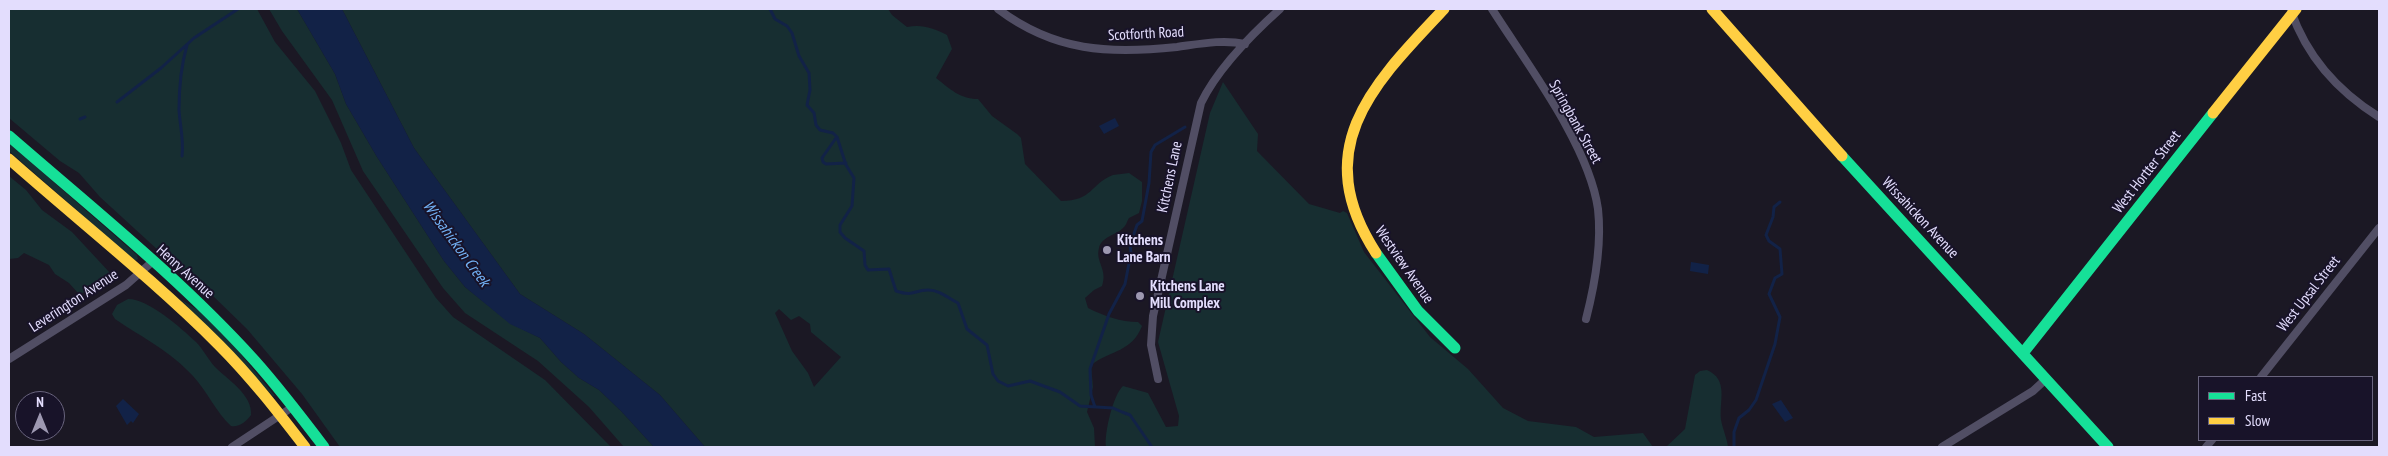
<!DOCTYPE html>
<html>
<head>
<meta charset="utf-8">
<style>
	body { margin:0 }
	#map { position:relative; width:2388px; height:456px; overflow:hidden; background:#1b1824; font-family:"PT Sans Narrow",sans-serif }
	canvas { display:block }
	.frame { position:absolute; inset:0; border:10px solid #e3ddfd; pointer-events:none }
	.legend { position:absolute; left:2198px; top:376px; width:175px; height:65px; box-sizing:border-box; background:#181329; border:1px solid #69647e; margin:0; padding:6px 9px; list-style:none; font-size:15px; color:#e3ddfd }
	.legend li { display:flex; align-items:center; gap:10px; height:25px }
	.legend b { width:25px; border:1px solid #69647e }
	.north { position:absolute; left:15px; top:391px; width:50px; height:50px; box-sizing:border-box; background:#181329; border:1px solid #69647e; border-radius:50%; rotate:0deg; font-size:14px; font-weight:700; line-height:20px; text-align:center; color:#e3ddfd }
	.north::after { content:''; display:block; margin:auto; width:18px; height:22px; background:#9d98b1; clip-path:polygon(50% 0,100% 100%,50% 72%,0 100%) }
</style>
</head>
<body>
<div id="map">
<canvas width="2388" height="456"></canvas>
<div class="frame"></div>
<ul class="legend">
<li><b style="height:6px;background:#16e098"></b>Fast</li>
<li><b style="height:6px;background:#ffcf43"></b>Slow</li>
</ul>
<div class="north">N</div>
</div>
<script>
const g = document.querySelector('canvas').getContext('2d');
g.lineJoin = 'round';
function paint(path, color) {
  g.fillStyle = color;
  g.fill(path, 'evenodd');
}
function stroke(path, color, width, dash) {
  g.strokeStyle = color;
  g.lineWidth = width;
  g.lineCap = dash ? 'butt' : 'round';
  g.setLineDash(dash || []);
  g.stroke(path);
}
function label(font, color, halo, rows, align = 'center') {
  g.font = font + ' "PT Sans Narrow",sans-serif';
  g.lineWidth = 4;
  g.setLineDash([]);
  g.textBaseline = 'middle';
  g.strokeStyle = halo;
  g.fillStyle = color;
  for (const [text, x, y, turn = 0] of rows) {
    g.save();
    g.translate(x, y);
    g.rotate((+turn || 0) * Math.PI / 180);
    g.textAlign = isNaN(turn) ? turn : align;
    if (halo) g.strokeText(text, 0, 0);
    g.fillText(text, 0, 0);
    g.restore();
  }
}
paint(new Path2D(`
	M9,9H257L275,42L315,91L341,143L351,170L436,298L453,317L545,380L611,447H340L302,394L247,329L212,295L171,262L100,197L79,173L60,161L9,118Z
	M269,9H297L335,74L346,104L377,157L444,261L465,287L510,323L540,338L561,362L579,378L599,390L621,411L654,447H624L589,407L538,361L465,313L443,288L363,171L332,100L282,31Z
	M342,9H888L892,15L907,27C922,24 933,28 947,35L952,49L936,78C950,89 960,99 978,99L992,116L1017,134L1021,138L1025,164L1061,201C1093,201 1090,184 1113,175C1118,174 1124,174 1129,173L1142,182V201L1139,213L1129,218C1127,221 1126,226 1123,228C1116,235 1101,237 1099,248C1095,262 1108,269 1102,286L1094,290L1085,298L1088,308C1104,316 1121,322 1138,322L1142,326C1132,352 1111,350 1091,365L1093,387L1087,412L1094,428L1095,447H705L660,395L584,334L520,294L414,148ZM779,309L791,320L799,316L810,324L811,332L841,357L814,387L808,373L792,351L775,313Z
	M1223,82L1258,134L1257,151L1309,204L1340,213L1343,211L1347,213L1364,252L1430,337L1468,369L1503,408L1528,421L1576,427L1594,437L1643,433L1653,447H1106C1104,434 1113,395 1123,386L1148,393L1166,427L1178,426L1179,416L1158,342L1210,113Z
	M9,143L137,255L138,259L135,261L9,151Z
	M9,176L26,190L42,210L72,232L111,274C103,285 93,293 78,293L69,283L55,274L49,265L24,253L18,258L9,259Z
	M128,299C149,299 181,328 196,342C203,349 208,359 215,367C227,379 253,395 251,415C247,421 238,428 231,426C216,412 207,391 193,376C170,351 143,338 115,319L112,314L117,305Z
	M180,299L198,310L231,342L275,396H273Z
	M1707,370C1729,380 1719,400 1721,420C1723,430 1727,438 1728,447H1666L1685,429L1695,375L1700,371Z`), '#172e31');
paint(new Path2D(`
	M297,9H342L414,148L520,294L584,334L660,395L705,447H654L621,411L599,390L579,378L561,362L540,338L510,324L465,287L444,261L377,157L346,104L335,74Z
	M1115,118L1119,126L1104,134L1099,126Z
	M1691,262L1709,265L1708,274L1690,271Z
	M123,399L139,414L133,423L131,421L127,425L116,406Z
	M1781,400L1793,418L1785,422L1772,404Z`), '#122247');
stroke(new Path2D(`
	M770,9L775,19L787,26L792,33L799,56L809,73L810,90L807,105L814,113L816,125L820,130L833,133L837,137L846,165L854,178L852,206L840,225V232L845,238L864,251L865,265L868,270L889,269L896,291C915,297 913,290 928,290C940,290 948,298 958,303L967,329L987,345L993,374L998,381L1008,386L1030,381L1060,392L1080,406L1113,408L1122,412L1130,415L1152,447
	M117,102L161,68L194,38L238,9
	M80,119L85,117
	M836,138L822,158L823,162L826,164L846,163
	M182,156C184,140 180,126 179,110C179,88 181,66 187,45
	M1095,407L1091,395L1090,369L1109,314L1125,284L1131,253L1130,245L1137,225L1142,221L1149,183L1151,152L1155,145L1185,127
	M1734,447V432L1739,418L1749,410L1756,400L1775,344L1780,317L1769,294L1775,278L1782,274L1780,249L1769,241L1766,235L1773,217L1774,207L1780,202`), '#122247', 3);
stroke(new Path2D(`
	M998,9C1055,52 1109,54 1177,47C1199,44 1223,39 1245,44
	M1492,9C1527,64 1589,145 1598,209C1602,245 1595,284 1586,319
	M2291,11C2307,57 2339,92 2379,117
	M9,359L126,285L152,262
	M2261,377L2379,228
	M1158,379L1151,345L1153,316L1201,103C1218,68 1251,35 1280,9
	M232,447L294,406
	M1942,447L2033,391L2046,379
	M2206,447L2212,440`), '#514e64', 8);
stroke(new Path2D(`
	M9,136C93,209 181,279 255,361C280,389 302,418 324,447
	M1842,156L2108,447
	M1376,253L1418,311L1455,348
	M2023,353L2213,113`), '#16e098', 11);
stroke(new Path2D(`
	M1712,9L1842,156
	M2213,113L2296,9
	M9,159C79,221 153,279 219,345C251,377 278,412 305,447
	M1376,253C1308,148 1373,84 1444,9`), '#ffcf43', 11);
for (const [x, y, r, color] of [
	[1107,250,5,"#9d98b1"],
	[1140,296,5,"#9d98b1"]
]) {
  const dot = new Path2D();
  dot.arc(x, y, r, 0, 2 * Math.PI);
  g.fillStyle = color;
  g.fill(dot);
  stroke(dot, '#181329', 2);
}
label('15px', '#e3ddfd', '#181329', [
	["Scotforth Road",1146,34,-3],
	["Springbank Street",1575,122,61],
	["West Hortter Street",2147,172,-52],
	["Kitchens Lane",1170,177,-78],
	["Wissahickon Avenue",1920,218,47],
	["Westview Avenue",1404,265,55],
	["Henry Avenue",185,272,42],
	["West Upsal Street",2309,294,-52],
	["Leverington Avenue",74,301,-33]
]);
label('bold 15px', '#e3ddfd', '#181329', [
	["Kitchens",1117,241],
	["Lane Barn",1117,258],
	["Kitchens Lane",1150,287],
	["Mill Complex",1150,304]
], 'left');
label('italic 16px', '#72b1f5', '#181329', [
	["Wissahickon Creek",456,244,54]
]);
</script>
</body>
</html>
